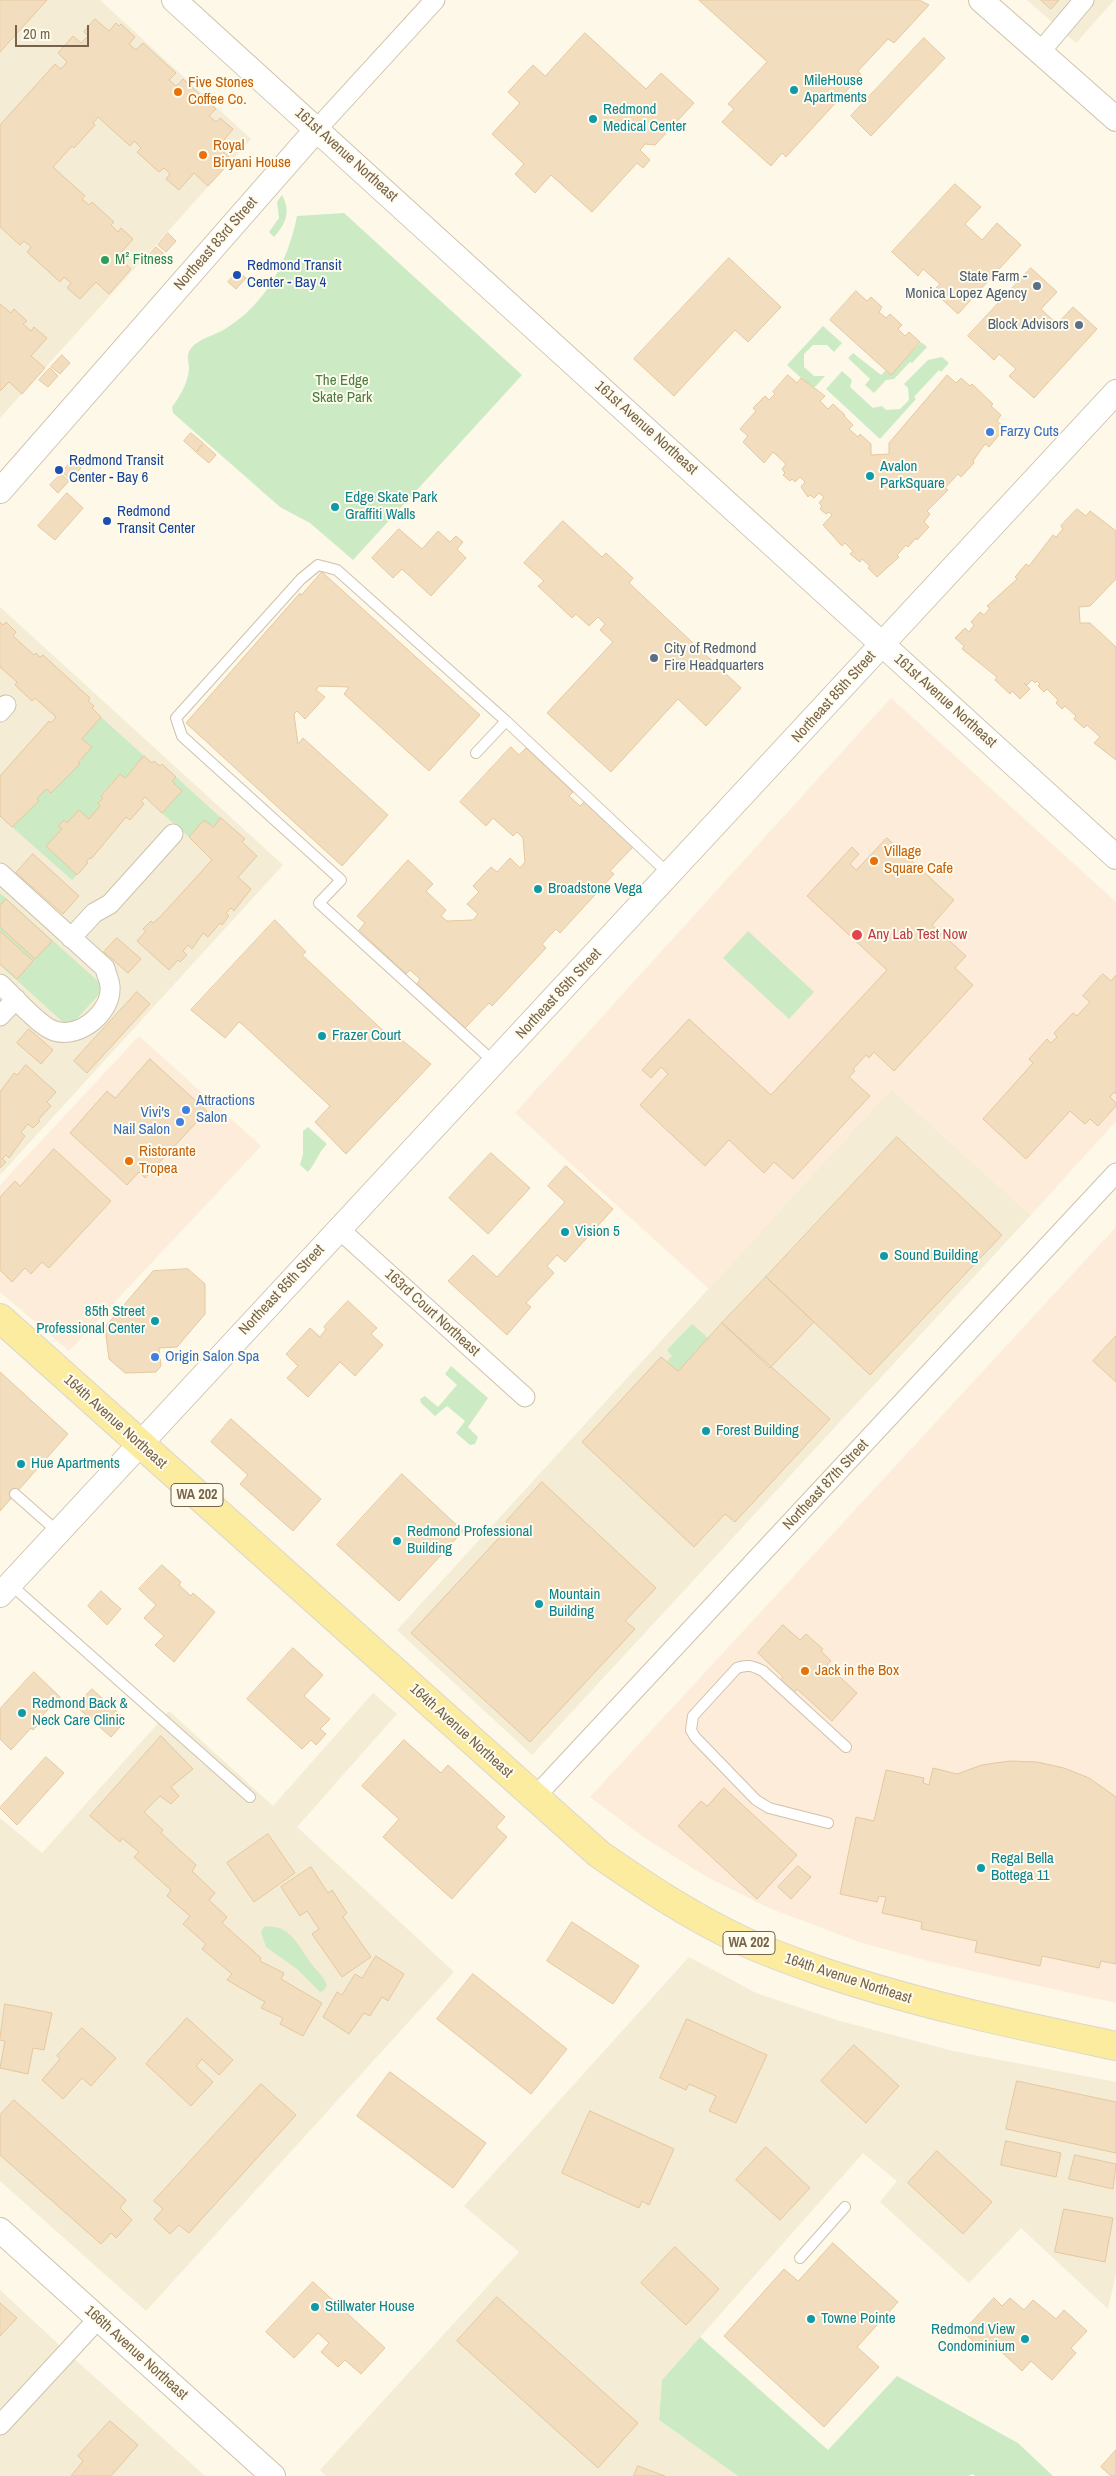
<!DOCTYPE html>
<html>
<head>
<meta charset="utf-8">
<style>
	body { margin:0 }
	#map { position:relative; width:1116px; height:2476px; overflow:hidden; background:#fdf8e7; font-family:"Archivo Narrow",sans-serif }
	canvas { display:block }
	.scale { position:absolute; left:15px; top:25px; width:74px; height:22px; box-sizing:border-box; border:2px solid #77634b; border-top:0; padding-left:6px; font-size:15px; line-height:18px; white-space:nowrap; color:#77634b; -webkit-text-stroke:4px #fffced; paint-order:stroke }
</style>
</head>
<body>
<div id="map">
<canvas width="1116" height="2476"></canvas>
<div class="scale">20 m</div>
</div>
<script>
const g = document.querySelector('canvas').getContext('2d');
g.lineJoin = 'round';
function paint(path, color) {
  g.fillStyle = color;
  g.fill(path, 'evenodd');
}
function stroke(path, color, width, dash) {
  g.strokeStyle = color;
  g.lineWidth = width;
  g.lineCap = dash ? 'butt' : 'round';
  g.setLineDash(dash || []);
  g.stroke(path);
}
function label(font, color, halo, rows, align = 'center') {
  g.font = font + ' "Archivo Narrow",sans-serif';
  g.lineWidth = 4;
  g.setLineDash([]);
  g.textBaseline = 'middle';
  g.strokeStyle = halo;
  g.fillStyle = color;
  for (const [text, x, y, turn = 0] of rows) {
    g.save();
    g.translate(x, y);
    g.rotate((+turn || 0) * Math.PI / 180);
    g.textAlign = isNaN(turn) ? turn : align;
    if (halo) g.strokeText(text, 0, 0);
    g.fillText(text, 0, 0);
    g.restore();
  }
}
paint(new Path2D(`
	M0,0H100L251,139L0,418Z
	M1027,0H1114L1076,43Z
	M0,607L283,865L0,1175Z
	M891,1089L1031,1215L532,1755L397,1630Z
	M373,1693L397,1714L297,1827L454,1972L146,2311L0,2181V1818L42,1853L169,1711L273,1806Z
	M689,1957L756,1993L840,2021L953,2051L1116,2082V2274L1108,2309L1021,2228L969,2283L880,2202L897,2181L863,2153L662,2380L659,2420L738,2476H326L320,2470L519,2252L464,2206Z
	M0,2290L80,2364L205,2476H0Z`), '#f4ecd5');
paint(new Path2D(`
	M891,698L1116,902V1121L1031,1215L891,1089L709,1289L515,1113Z
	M139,1036L261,1146L69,1351L0,1292V1185Z
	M1116,1227V2003L928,1961L859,1942L769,1908L707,1877L645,1838L590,1797Z`), '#fdecda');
paint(new Path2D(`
	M282,195C291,211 286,224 274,237L269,232L279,218L277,202Z
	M344,213L522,375L353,560L310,523L280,507L173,413L172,407C180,396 188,383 189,369C189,361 185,355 192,347C199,339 215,335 225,329C266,304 288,261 297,216Z
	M823,326L842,343L834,352L827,345H813L804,354V367L814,376H825L815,387H811L787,365Z
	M921,342L927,347L912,363L910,362L894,379L886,380L874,393L865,385L870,379L848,358L853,353L881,375L886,370L891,374Z
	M942,357L949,363L941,372L939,370L914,397L916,399L880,439L826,389L842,371L852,380L850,387L873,408L882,406L886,410L900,409L909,400L908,388L904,384L928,360Z
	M101,717L144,756L125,778L120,774L101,795L103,798L98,803L100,806L89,819L79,810L67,823L64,820L59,826L62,829L46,846L77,875L72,880L12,827L38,801L37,799L46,789L51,793L80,764L78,763L91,748L82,739Z
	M176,777L221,818L213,827L204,820L189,837L162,813L182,791L172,781Z
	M0,893L100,983L101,992L73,1023H64L0,965Z
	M748,931L814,992L789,1019L723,958Z
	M308,1127L327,1144C317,1154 316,1163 308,1172L300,1165L303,1154V1131Z
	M692,1324L708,1338L678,1371L667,1361L672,1356L667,1350Z
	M451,1366L488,1398L468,1427L478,1437L475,1444L470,1445L456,1433L465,1421L447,1406L435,1416L421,1403L420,1399L425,1396L438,1407L457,1385L445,1374Z
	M264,1927C291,1923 299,1948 313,1966C319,1973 323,1976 327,1985L324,1990L320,1992L297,1969L266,1947L261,1932Z
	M700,2337L828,2450L897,2376L1018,2443L1053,2476H975L973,2474L968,2476H738L659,2420L662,2380Z`), '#ccebc5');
const building = new Path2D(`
	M0,0H47L0,52Z
	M699,0H919L929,5L894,43L888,39L858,71L861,75L786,157L782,153L771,166L722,122L734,109L728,104L767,62Z
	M1041,0H1059L1051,9Z
	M95,19L109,31L116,23L119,26L121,24L135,37L129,44L136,50L143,43L176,73L169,80L176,86L183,79L216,109L209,116L216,122L220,118L233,129L218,147L232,160L208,186L194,173L179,190L166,179L170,174L164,168L159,172L137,152L141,148L134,141L130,146L98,117L93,123L95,125L74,148L72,146L53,167L85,196L82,199L89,205L92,202L114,222L111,225L118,232L121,228L133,239L117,257L131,269L109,294L96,282L80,299L67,288L71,283L64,277L60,282L27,252L31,247L24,241L20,245L0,227V125L55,64L61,69L67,62L58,53L73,36L81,43L88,36L84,32Z
	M585,33L646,89L661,73L694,103L655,145L645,144L640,150L650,160L643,168L637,163L592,212L551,175L535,193L515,174L524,164L492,134L520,103L508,92L533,65L545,76Z
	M924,38L945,58L871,136L851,116Z
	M955,184L981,207L965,224L982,240L997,223L1021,245L958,314L933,291L940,284L923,269L918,276L892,252Z
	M168,233L176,241L166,252L158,245Z
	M156,247L164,254L154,266L146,259Z
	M729,258L781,307L748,342L735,330L674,396L634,359Z
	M1031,268L1057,292L1041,309L1057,324L1073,307L1097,329L1034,398L1009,376L1016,369L999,354L994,360L968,336Z
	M238,271L246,278L236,289L228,282Z
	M856,291L867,301L871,297L882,307L879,312L886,318L890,314L902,325L898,329L905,336L909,332L920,342L891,375L830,320Z
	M0,304L11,313L14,309L27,321L23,324L31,331L34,327L47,338L31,356L45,368L22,394L9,382L0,391Z
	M62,355L70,363L60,374L51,367Z
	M50,368L58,376L48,387L39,380Z
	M788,375L797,383L801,378L825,396L820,401L828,409L833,404L845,415L844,416L853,425L849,429L858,437L860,434L871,444V455L889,454V443L947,375L956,383L961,378L970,386L972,384L993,404L991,406L1001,415L997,421L1005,428L989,447L985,444L973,461L974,463L961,477L958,474L945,488L948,490L927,511L930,514L924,522L929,527L917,540L916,538L908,547L906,545L897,555L899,557L877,577L868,568L870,566L862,559L860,562L850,554L853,551L845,543L842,546L823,525L832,515L829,512L826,514L820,509L822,506L819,503L824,497L819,493L814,498L810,495L808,497L801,487L805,482L800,477L795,482L792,479L790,481L783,475L785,473L782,469L786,464L773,452L764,463L743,442L748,436L740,429L756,411L753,408L765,396L769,400L775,394L773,392Z
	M191,433L203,443L196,452L184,441Z
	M204,444L216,455L209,463L197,453Z
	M73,460L81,468L70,479L62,472Z
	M61,474L69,481L58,493L50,485Z
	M67,493L83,508L55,540L38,526Z
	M1077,509L1086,516L1090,511L1116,531V579L1090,606L1079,607L1080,623H1090L1116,647V760L1094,743L1100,737L1087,725L1084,728L1074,719L1076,716L1065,706L1062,709L1056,703L1058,700L1047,689L1044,692L1038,686L1040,684L1037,681L1035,683L1032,680L1027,685L1024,683L1030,689L1020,699L1012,691L1010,694L995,680L997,677L962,649L964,646L955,638L965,628L969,632L974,625L971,622L980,612L984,615L990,608L987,606L1017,579L1015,577L1026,564L1029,566L1053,535L1056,537L1063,529L1061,526Z
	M563,521L602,557L606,553L633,578L629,583L741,688L706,726L678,699L611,772L547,713L613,642L600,630L605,624L598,617L589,626L576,614L572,618L538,586L544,581L524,563Z
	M399,529L422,549L438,531L450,542L456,536L463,542L457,549L466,558L431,596L402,569L393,578L372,558Z
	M322,572L480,715L429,771L344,694L349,687L319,686L316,690L325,697L305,719L297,711L294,714L298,744L303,738L388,815L342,866L186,723L300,593L301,595Z
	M0,622L3,625L6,622L16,632L13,636L34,655L36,653L40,657L43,655L90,698L88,701L94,706L92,708L101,717L82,739L92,747L78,763L80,764L51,793L46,789L37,799L39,801L12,827L0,816V776L49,721L51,723L56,717L35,698L32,701L15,685L17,682L0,667Z
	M511,747L519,755L526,748L573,792L569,796L580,806L584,802L633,847L610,871L614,874L560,933L556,929L542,944L546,948L492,1006L489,1003L465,1028L417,984L420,979L410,970L406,974L359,930L365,923L357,916L408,860L433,884L426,891L446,910L441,916L447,921L473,920L478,914L467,904L479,892L473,886L491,867L497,872L510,858L520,868L525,862L523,838L517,832L513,836L493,818L486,826L460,802Z
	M144,756L152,763L154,761L160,766L162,764L176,777L172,781L182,791L162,813L145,797L141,801L144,804L130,820L126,817L91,859L90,858L86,861L88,863L77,875L46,846L62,829L58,826L64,820L67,823L79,810L89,819L100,806L98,803L103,798L101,796L120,774L125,778Z
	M221,818L245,839L242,842L257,856L238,877L251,889L234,911L231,908L226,913L229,916L222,925L220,923L208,937L203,933L192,949L188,945L183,951L187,955L180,962L178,960L169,970L137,941L146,931L143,929L151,921L153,923L161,916L212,860L189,837L204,820L213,827Z
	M887,838L954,900L932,925L966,956L955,968L973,985L894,1071L874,1052L869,1058L866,1055L853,1069L855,1071L849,1077L870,1096L793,1179L774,1162L764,1173L729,1140L705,1166L640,1105L668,1074L661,1067L651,1078L642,1070L689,1019L771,1095L887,970L807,896L852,847L859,854L850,864L856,870Z
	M33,854L79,896L63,914L16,873Z
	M6,899L52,941L35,959L0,927V906Z
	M275,920L306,952L302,955L392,1039L396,1035L431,1064L346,1154L315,1122L330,1106L242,1024L239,1022L225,1038L191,1010Z
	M0,931L33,961L17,979L0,964Z
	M117,938L141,959L128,973L104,952Z
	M1103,974L1111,981L1116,975V1094L1114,1092L1110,1097L1116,1103V1106L1098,1126L1090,1119L1085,1124L1070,1111L1026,1159L983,1119L1033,1063L1029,1059L1047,1039L1051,1043L1057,1037L1054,1033L1073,1013L1077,1016L1090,1002L1083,996Z
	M137,992L150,1004L87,1073L74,1061Z
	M29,1029L53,1050L41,1064L17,1043Z
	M150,1059L207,1111L145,1178L139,1172L127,1185L70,1133L107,1091L115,1098Z
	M26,1065L56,1092L47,1102L51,1106L38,1120L40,1121L33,1128L28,1124L21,1132L25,1136L9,1158L6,1155L2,1159L6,1162L0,1168V1092L14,1073L17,1075Z
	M897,1137L1002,1235L870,1375L766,1277Z
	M54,1149L111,1201L49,1268L42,1262L31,1274L25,1268L12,1282L0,1270V1197L15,1181L20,1186Z
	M491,1153L530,1188L488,1234L449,1198Z
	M566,1166L613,1209L565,1262L557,1255L547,1266L554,1273L526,1303L531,1307L507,1335L448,1281L473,1255L497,1277L565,1202L548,1186Z
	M188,1269L205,1284V1314L177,1347L159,1348L161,1366L156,1372L125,1373L109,1359L105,1327L153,1271Z
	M766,1277L814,1322L770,1368L722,1323Z
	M348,1301L377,1328L371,1334L383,1345L355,1376L340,1362L308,1397L287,1378L298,1366L286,1354L310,1328L320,1337L326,1329L324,1327Z
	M722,1323L830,1419L735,1522L725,1514L694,1547L582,1442L661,1357L678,1371Z
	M1116,1336V1382L1093,1361Z
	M0,1372L68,1434L0,1511Z
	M231,1419L321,1499L293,1531L240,1484L248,1475L211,1442Z
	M402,1474L463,1531L399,1601L337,1545Z
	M542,1482L656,1588L625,1621L635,1629L530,1742L411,1633L510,1526L506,1522Z
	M162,1565L181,1582L179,1585L191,1596L193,1593L215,1612L174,1662L155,1645L164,1636L144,1618L156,1605L139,1589Z
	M101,1591L121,1609L107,1625L88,1606Z
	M783,1625L800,1640L806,1634L823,1649L821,1651L831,1661L827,1665L857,1693L832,1721L797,1689L794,1693L780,1680L783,1677L758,1653Z
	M293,1648L323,1675L304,1696L330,1719L320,1729L326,1734L316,1745L311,1740L302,1749L247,1699Z
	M34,1672L60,1697L40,1718L42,1720L33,1730L31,1728L11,1750L0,1739V1709Z
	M92,1689L126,1720L111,1737L76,1706Z
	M161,1736L193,1769L171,1787L179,1796L171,1804L160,1796L144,1812L163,1830L161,1833L196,1865L192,1871L215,1893L209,1900L227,1917L222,1923L261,1958L260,1961L284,1973L281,1979L322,2003L303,2036L280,2024L283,2018L261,2008L265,2002L227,1980L232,1974L202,1949L206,1944L183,1924L190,1916L167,1896L171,1890L134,1857L139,1852L122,1838L120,1842L90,1816Z
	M404,1740L441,1773L448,1765L505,1817L496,1827L507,1837L452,1899L383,1837L399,1819L362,1786Z
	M46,1757L64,1773L17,1825L0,1808Z
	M1010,1761L1037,1762L1064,1768L1089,1778L1116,1797V1964L1101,1961L1099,1968L1042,1956L1040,1966L975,1952L977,1941L921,1929L922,1922L882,1913L886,1897L879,1896L877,1902L840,1894L856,1817L874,1821L886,1770L924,1778L923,1783L929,1785L933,1768L957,1774L982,1765Z
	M724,1788L797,1855L757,1899L678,1826L701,1801L707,1806Z
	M268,1834L295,1873L254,1902L227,1863Z
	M798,1866L811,1877L791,1899L778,1887Z
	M311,1867L328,1893L332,1890L347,1913L343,1917L371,1957L342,1977L312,1934L319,1929L307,1911L300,1916L281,1887Z
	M572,1922L639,1966L613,2004L547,1961Z
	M376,1956L404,1974L388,2001L382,1997L370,2016L364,2013L349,2034L323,2017L337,1992L342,1995L355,1974L362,1978Z
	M473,1974L567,2049L531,2094L437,2019Z
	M5,2004L52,2013L44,2050L33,2048L28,2074L0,2068L5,2041L0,2040Z
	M187,2018L233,2060L219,2075L202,2059L196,2066L213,2082L191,2106L146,2064Z
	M687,2019L767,2055L736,2123L709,2111L716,2096L689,2084L686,2090L660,2078Z
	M82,2028L116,2058L91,2086L82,2078L63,2099L42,2080L60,2059L57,2056Z
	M854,2045L899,2086L866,2123L821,2081Z
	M390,2072L486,2143L453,2188L357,2116Z
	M1017,2081L1116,2102V2153L1006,2129Z
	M261,2084L296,2115L189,2233L179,2225L170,2234L154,2219L163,2209L154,2201Z
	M14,2100L126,2200L120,2208L132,2220L116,2238L111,2233L101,2244L0,2155V2115Z
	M590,2111L674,2149L649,2205L642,2201L639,2208L562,2173Z
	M1006,2141L1061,2153L1056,2177L1001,2165Z
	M766,2147L810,2188L780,2220L736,2180Z
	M937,2151L992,2202L963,2234L908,2183Z
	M1075,2155L1116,2164L1113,2189L1069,2179Z
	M1064,2209L1113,2218L1105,2262L1055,2252Z
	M833,2243L898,2302L857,2347L879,2367L824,2427L724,2336L784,2269L798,2281Z
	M675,2247L719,2289L686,2325L641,2283Z
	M313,2282L385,2348L361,2374L345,2360L338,2367L321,2352L329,2343L318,2333L294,2358L266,2332Z
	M497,2297L638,2423L598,2468L457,2341Z
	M994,2298L1002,2306L1010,2298L1024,2310L1033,2300L1056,2319L1064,2310L1087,2331L1071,2348L1076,2353L1052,2380L1031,2361L1022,2371L994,2345L987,2353L963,2332Z
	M0,2303L17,2318L0,2336Z
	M110,2421L138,2445L111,2476H71L83,2461L78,2456Z
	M1116,2450V2476H1111L1101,2467Z
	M638,2466L665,2476H634Z`);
paint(building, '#f2ddbe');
stroke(building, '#e5c89e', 1);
const service = new Path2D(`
	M476,753L506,721
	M494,1062L319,903L341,880L182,736L176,718L301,579L318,565L337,570L506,721L669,874
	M15,1494L58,1532
	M10,1584L250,1797
	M828,1823L769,1808L756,1800L695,1737L691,1730L693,1716L737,1668C748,1664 753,1666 763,1671L846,1747
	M800,2258L845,2207`);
const minor = new Path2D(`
	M1040,52L1084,0
	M317,129L435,0
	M0,712L6,705
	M0,873L105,968C106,974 110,981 110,987C112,1014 74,1044 48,1028C32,1018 15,998 0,984
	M71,938L94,913L110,904L173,834
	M0,1016L16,999
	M339,1229L525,1397
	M535,1797L1116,1173
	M0,2425L98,2319`);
const tertiary = new Path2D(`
	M174,0L1116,857
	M981,0L1116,119
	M0,491L317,129
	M0,1595L1116,392
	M0,2230L273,2476`);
const primary = new Path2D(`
	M0,1318L599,1854C645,1886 690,1916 741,1940C768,1953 797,1963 826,1973C921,2005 1018,2025 1116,2046`);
stroke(service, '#cfc2ad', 12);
stroke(minor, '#cfc2ad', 21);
stroke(tertiary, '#cfc2ad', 26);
stroke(primary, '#dcd6d0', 30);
stroke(service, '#fff', 10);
stroke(minor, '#fff', 19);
stroke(tertiary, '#fff', 24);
stroke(primary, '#fbec9f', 28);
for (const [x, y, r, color] of [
	[794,90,5,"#0f9aa8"],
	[178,92,5,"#e8710a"],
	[593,119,5,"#0f9aa8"],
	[203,155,5,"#e8710a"],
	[105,260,5,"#2e9e5b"],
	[237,275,5,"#1a4fb4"],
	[1037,286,5,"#5c6f8a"],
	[1079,325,5,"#5c6f8a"],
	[990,432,5,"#3f7fe0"],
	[59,470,5,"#1a4fb4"],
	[870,476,5,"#0f9aa8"],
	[335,507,5,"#0f9aa8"],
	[107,521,5,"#1a4fb4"],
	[654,658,5,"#5c6f8a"],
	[874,861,5,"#e8710a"],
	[538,889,5,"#0f9aa8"],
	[857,935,6,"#e0444e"],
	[322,1036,5,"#0f9aa8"],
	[186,1110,5,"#3f7fe0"],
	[180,1122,5,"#3f7fe0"],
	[129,1161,5,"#e8710a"],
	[565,1232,5,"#0f9aa8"],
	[884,1256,5,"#0f9aa8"],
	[155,1321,5,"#0f9aa8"],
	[155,1357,5,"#3f7fe0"],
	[706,1431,5,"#0f9aa8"],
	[21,1464,5,"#0f9aa8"],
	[397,1541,5,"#0f9aa8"],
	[539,1604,5,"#0f9aa8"],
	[805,1671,5,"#e8710a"],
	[22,1713,5,"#0f9aa8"],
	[981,1868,5,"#0f9aa8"],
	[315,2307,5,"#0f9aa8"],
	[811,2319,5,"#0f9aa8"],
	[1025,2339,5,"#0f9aa8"]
]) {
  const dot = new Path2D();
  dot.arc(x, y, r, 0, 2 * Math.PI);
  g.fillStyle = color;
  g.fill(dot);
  stroke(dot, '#fffced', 2);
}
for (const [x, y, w] of [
	[197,1495,52],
	[749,1943,52]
]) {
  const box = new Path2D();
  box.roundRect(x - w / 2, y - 11.5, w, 23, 4);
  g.fillStyle = '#fffced';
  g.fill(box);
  stroke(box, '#77634b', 1);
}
label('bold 14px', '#77634b', null, [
	["WA 202",197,1495],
	["WA 202",749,1943]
]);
label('15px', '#0d838f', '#fffced', [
	["MileHouse",804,81],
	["Apartments",804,98],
	["Redmond",603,110],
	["Medical Center",603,127],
	["Avalon",880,467],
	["ParkSquare",880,484],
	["Edge Skate Park",345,498],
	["Graffiti Walls",345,515],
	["Broadstone Vega",548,889],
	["Frazer Court",332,1036],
	["Vision 5",575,1232],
	["Sound Building",894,1256],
	["85th Street",145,1312,"right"],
	["Professional Center",145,1329,"right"],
	["Forest Building",716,1431],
	["Hue Apartments",31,1464],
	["Redmond Professional",407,1532],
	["Building",407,1549],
	["Mountain",549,1595],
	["Building",549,1612],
	["Redmond Back &",32,1704],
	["Neck Care Clinic",32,1721],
	["Regal Bella",991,1859],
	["Bottega 11",991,1876],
	["Stillwater House",325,2307],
	["Towne Pointe",821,2319],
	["Redmond View",1015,2330,"right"],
	["Condominium",1015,2347,"right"]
], 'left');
label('15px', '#c56008', '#fffced', [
	["Five Stones",188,83],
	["Coffee Co.",188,100],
	["Royal",213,146],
	["Biryani House",213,163],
	["Village",884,852],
	["Square Cafe",884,869],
	["Ristorante",139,1152],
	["Tropea",139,1169],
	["Jack in the Box",815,1671]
], 'left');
label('15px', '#77634b', '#fffced', [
	["161st Avenue Northeast",346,155,42],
	["Northeast 83rd Street",216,244,-49],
	["161st Avenue Northeast",646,428,42],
	["Northeast 85th Street",834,697,-48],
	["161st Avenue Northeast",945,701,42],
	["Northeast 85th Street",559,994,-47],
	["Northeast 85th Street",282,1290,-47],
	["163rd Court Northeast",432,1313,42],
	["164th Avenue Northeast",115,1422,42],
	["Northeast 87th Street",826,1485,-47],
	["164th Avenue Northeast",461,1731,42],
	["164th Avenue Northeast",848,1979,18],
	["166th Avenue Northeast",136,2353,42]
]);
label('15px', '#27864d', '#fffced', [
	["M² Fitness",115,260]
], 'left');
label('15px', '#164399', '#fffced', [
	["Redmond Transit",247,266],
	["Center - Bay 4",247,283],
	["Redmond Transit",69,461],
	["Center - Bay 6",69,478],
	["Redmond",117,512],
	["Transit Center",117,529]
], 'left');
label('15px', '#4e5e75', '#fffced', [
	["State Farm -",1027,277],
	["Monica Lopez Agency",1027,294],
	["Block Advisors",1069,325],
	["City of Redmond",664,649,"left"],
	["Fire Headquarters",664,666,"left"]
], 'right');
label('15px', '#487c42', '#fffced', [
	["The Edge",342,381],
	["Skate Park",342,398]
]);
label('15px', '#366cbe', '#fffced', [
	["Farzy Cuts",1000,432],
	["Attractions",196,1101],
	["Salon",196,1118],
	["Vivi's",170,1113,"right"],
	["Nail Salon",170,1130,"right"],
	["Origin Salon Spa",165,1357]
], 'left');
label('15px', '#be3a42', '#fffced', [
	["Any Lab Test Now",868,935]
], 'left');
</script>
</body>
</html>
